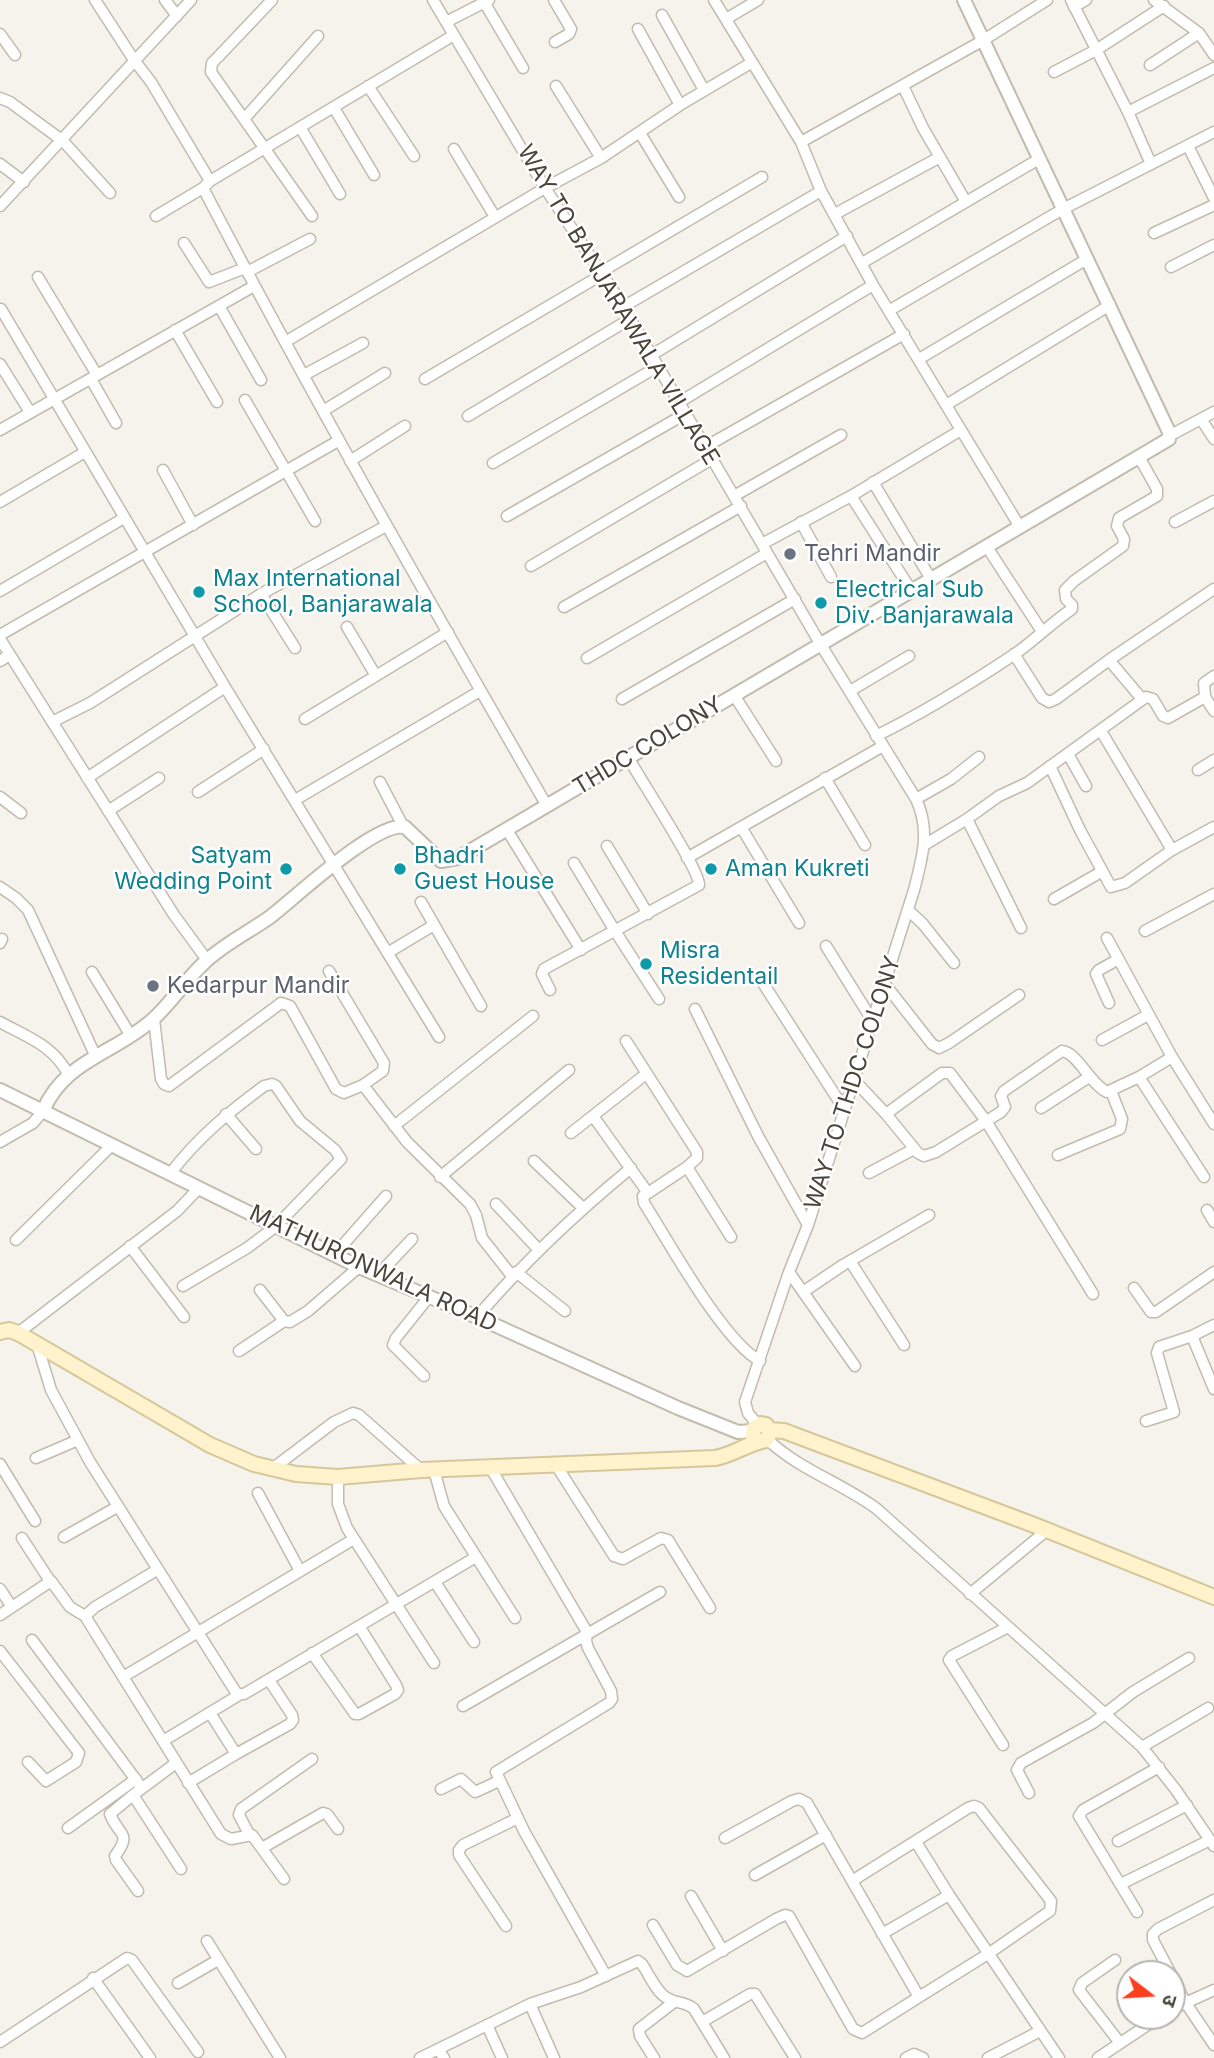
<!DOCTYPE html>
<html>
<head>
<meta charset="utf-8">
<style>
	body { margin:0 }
	#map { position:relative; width:1214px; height:2058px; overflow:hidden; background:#f6f3ec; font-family:Inter,"Noto Sans Devanagari",sans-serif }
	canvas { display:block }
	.north { position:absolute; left:1116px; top:1960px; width:70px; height:70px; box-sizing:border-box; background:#fff; border:2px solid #b7b4b0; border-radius:50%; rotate:107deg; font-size:19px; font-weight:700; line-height:28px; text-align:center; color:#4b4439 }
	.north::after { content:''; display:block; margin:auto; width:24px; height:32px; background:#fc3f1d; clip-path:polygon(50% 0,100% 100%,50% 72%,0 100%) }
</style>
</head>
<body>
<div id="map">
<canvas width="1214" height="2058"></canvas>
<div class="north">उ</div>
</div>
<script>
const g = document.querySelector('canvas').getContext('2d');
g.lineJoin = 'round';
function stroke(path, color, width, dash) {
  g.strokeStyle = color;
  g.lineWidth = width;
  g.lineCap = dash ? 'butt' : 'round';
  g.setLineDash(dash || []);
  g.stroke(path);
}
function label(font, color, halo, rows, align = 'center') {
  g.font = font + ' Inter,sans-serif';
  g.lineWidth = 5;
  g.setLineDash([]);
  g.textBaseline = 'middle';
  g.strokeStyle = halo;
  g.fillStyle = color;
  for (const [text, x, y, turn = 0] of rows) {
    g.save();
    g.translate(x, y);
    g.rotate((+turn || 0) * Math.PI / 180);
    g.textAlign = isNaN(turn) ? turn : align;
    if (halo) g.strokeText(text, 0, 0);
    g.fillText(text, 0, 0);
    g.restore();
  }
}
const minor = new Path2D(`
	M95,0L134,60L151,82L210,181L203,188C312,397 429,601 547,806
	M165,0L177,16
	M272,0L219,56L212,63L211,72L312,216
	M433,0L545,188L618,298L821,645L916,799C931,831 922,858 914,890L808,1225L789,1272L745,1402L748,1413L758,1425
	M554,0L571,29L569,34L555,42
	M714,0L801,142L821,191L873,285L1020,527
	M1071,0L1128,112L1151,164
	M1154,0L1199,33L1214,55
	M484,2L523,68
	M1074,7L1086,0
	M662,15L704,90
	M726,19L758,0
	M446,22L489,0
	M638,29L680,105
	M0,34L15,55
	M1150,65L1199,33
	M1054,72L1096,50L1164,6
	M368,86L414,156
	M556,86L601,158
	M903,86L923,128L966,202
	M0,98L10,102L63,141L110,193
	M334,108L374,175
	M1128,112L1214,68
	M245,118L318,36
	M300,127L340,194
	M640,133L679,197
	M801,142L982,41L1047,0
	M1188,146L1214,198
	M454,149L495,217
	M0,164L24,182
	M210,181L454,35
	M0,206L191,0
	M835,214L940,157
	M156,216L203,188
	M1154,233L1214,205
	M184,243L209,282L245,268
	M862,263L1039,159
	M1171,267L1214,245
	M247,272L310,239
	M601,272L762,177
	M38,277L97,375
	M219,306L261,380
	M623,307L821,191
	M1,309L225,687L439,1037
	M890,310L1063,209L1214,132
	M175,330L217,402
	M285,342L545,188L601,158L680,105L751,63
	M650,356L847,236
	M919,359L1087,259
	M0,364L30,412
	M304,375L363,343
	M91,379L116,423
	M425,379L603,274
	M245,400L315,521
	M678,403L873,285
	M946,405L1110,305
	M323,411L385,373
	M468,416L630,319
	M1201,419L1214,439
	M0,430L254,286
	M1169,436L1214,412
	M705,447L904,334
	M350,461L405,426
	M493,463L657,367
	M163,470L193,525
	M873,482L931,579
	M734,496L841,435
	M851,496L911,590
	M0,502L85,452
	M507,516L685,414
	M801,522L831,577
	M1175,522L1214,501
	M762,544L851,496L961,430
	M987,547L1041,630
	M531,566L712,459
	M0,591L124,518
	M261,594L295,648
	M564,607L741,506
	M347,627L376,676
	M0,635L338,441
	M0,639L174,915L207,960
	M1014,654L1042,698L1049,702L1056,699L1109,660L1142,699
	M587,658L767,553
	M1109,660L1214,589
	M0,661L9,655
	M1214,676L1204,683L1205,697L1214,711
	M850,691L909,656
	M734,695L776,761
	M622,699L795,599
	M305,719L448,632
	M52,722L90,703L261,594L386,526
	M1101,731L1172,850
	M876,736C923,713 968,685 1012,656C1033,642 1051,623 1072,609V605L1066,599L1065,590L1074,581L1123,546L1124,539L1117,526L1119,518L1157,496V489L1139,457
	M1068,754L1086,786
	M1050,766L1080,830L1111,887L1125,883L1172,850L1214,827
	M1198,770L1214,760
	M87,778L225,687
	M825,778L865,845
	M380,782L403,826
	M198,792L264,749
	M0,797L21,813
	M916,799L951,779L979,757
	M295,800L480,691
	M108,811L159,778
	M967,819L1021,928
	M741,827L799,923
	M507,830L581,950
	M926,844L967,819L999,796L1027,783L1146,697L1153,699L1163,716L1168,718L1205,697
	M607,846L648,914
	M687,858L883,746
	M574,863L615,931L659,999
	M0,887L16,898L28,910L96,1057
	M1054,899L1101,872
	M421,902L481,1006
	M908,910L923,924L954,963
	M1145,931L1214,894
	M1107,938L1172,1057L1214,1124
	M0,943L2,939
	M826,946L872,1020
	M389,952L434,925
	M329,971L384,1063L383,1071L363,1085
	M92,972L131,1036
	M761,980L844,1109
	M884,983L932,1044L939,1048L949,1043L1019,995
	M550,990L542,974L544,969L699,885C700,870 640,779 629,759
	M1109,1003L1096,974L1099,970L1117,960
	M695,1009L758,1136L808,1225
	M154,1019L161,1079L164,1084L169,1086L281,1003L290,1006L336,1089L344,1093L363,1085L407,1142L470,1204L476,1215L482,1238L512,1276
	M0,1022C27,1037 53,1045 68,1074
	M1102,1040L1148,1015
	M626,1041L697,1152V1158L687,1167
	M1139,1077L1204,1177
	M854,1080L886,1114L918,1153L924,1156L936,1152L1001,1112L1005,1107L1001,1096L1004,1091L1062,1051C1077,1052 1090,1084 1107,1092L1139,1077L1172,1057
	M1041,1108L1089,1077
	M226,1114L256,1149
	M886,1114L942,1073H950L986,1121L1093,1294
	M593,1116L648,1193L643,1196L644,1203C669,1242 723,1341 760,1361
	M394,1126L533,1016
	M571,1133L646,1074
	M0,1142L33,1123L43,1111
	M1058,1155L1120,1129L1122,1119L1111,1091
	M534,1161L582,1207
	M869,1173L914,1149
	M170,1174C197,1138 229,1112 264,1086L272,1084L276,1086L300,1121L335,1150L341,1159L275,1227L247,1248L183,1286
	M440,1177L569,1070
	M648,1193L687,1167L731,1237
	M496,1204L538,1249
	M1207,1210L1214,1222
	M16,1240L111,1146
	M130,1246L184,1317
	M334,1255L386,1196
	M850,1261L904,1345
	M516,1272L565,1311
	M789,1272L855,1366
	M378,1275L412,1239
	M1134,1288L1151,1312H1156L1214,1272
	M260,1290L284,1321L290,1322L308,1311L359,1267
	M803,1292L843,1265L929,1215
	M477,1317C524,1262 575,1214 631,1168
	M18,1333L177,1211L199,1188
	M1192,1336L1214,1389
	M37,1344L51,1390L90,1462L237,1694H244L476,1557
	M239,1351L284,1321
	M424,1376L393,1345L396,1338L428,1298
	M1146,1421L1174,1412L1157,1353L1159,1347L1192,1336L1214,1325
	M767,1439C798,1469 842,1483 877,1509L1142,1747L1176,1790L1214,1846
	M36,1458L78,1440
	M0,1464L35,1521
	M556,1465L614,1556L623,1559L661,1538L668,1540L710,1608
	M490,1467L587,1632L586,1641L588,1648L611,1691L612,1699L609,1703L496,1772L524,1831L606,1976
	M272,1469L334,1422L353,1413L359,1415L421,1470
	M434,1470L444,1506L515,1618
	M338,1477V1504L347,1528L434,1663
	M258,1493L300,1571
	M64,1537L117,1507
	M22,1538L50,1581
	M157,1570L95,1607L85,1616L163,1741L239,1695
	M435,1582L474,1642
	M0,1589L12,1607
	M970,1594L1046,1531
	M0,1615L51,1581L70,1607L85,1616
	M32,1640L142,1788
	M0,1651L79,1753L76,1762L46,1781L28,1762
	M312,1653L355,1714H359L395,1694L398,1690L396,1685L359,1626
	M123,1677L354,1539
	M463,1706L660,1592
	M210,1713L236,1754L290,1724L293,1720L292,1715L269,1680
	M163,1741L221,1834L231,1839L252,1835L284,1879
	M1003,1745L949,1660L952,1656L1008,1627
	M1142,1747L1208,1708
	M176,1763L133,1795L181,1869
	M188,1783L236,1754
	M441,1789L461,1779L475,1792L499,1781
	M1029,1793L1017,1770L1021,1763L1093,1723L1133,1692L1189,1658
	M133,1795L110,1814C118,1836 133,1832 115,1856L116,1860L138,1891
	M68,1828L136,1779
	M249,1834L239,1815L241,1809L312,1759
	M725,1838L792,1801L799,1799L807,1803L852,1881
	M1118,1841L1187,1805
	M262,1848L323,1813L327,1814L338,1829
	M755,1875L826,1835
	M1121,1884L1210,1840
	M949,1895L1059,2058
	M691,1896L723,1951
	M1137,1912L1079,1816L1083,1810L1159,1767
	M653,1925L677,1965L687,1971L776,1919L785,1915L789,1916L853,2029L862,2033L919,1997L852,1881L968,1808L974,1806L979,1808L1051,1901L1050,1911L988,1954L919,1997
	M506,1926L459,1855V1850L463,1845L518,1818
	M882,1934L949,1895L916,1842
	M207,1941L280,2058
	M1115,1960L1082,1983L1079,1990L1120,2043
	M1171,1974L1153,1940V1934L1158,1929L1214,1900
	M1172,1976L1185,2002L1214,2045
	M93,1978L150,2058
	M178,1983L218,1960
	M530,2004L554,2058
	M1172,2009L1214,1990
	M702,2022L750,1994H755L795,2058
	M487,2025L502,2058
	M0,2042L127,1958L132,1960L198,2052
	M438,2049L444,2058
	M420,2058L530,2004L581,1987L638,1961L642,1964C649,1974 656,1992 667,1998C676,2004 685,2001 694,2009L724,2058
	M654,2058L640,2036L639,2029L674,2002
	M906,2058L914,2054L923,2058
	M988,2058L1040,2031
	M1098,2058L1161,2016`);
const tertiary = new Path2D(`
	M0,1090L359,1267L477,1317L678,1408L738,1432L753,1431
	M43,1111C64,1061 113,1054 151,1021C171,1004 185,980 205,962C224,944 249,932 270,917C296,897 376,821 405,827L441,861L458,858L1169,439V432L964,0`);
const secondary = new Path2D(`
	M0,1332L9,1330L18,1333L210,1445L254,1464L296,1474L338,1477L421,1470L715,1458C733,1455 748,1443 766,1440L770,1433L766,1425L761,1424L754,1428L753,1436L757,1441
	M769,1430L784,1431L1034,1525L1214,1597`);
stroke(minor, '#c2bbae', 13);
stroke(tertiary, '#c2bbae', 16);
stroke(secondary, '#d6c79b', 18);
stroke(minor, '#fff', 10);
stroke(tertiary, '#fff', 12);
stroke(secondary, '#fff3cd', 14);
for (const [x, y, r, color] of [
	[790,554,7,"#6b7280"],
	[199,592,7,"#0f9aa8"],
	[821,603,7,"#0f9aa8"],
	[286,869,7,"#0f9aa8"],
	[400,869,7,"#0f9aa8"],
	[711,869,7,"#0f9aa8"],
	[646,964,7,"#0f9aa8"],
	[153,986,7,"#6b7280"]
]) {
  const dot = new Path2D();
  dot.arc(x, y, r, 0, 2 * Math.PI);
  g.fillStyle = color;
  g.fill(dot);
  stroke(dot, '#fff', 2.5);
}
label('23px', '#4b4439', '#fff', [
	["WAY TO BANJARAWALA VILLAGE",618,305,59],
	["THDC COLONY",648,746,-31],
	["WAY TO THDC COLONY",853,1083,-72],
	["MATHURONWALA ROAD",373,1269,25]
]);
label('23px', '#5b616d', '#fff', [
	["Tehri Mandir",804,554],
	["Kedarpur Mandir",167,986]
], 'left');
label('23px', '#0d838f', '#fff', [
	["Max International",213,579],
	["School, Banjarawala",213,605],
	["Electrical Sub",835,590],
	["Div. Banjarawala",835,616],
	["Satyam",272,856,"right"],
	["Wedding Point",272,882,"right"],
	["Bhadri",414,856],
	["Guest House",414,882],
	["Aman Kukreti",725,869],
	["Misra",660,951],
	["Residentail",660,977]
], 'left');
</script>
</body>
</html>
